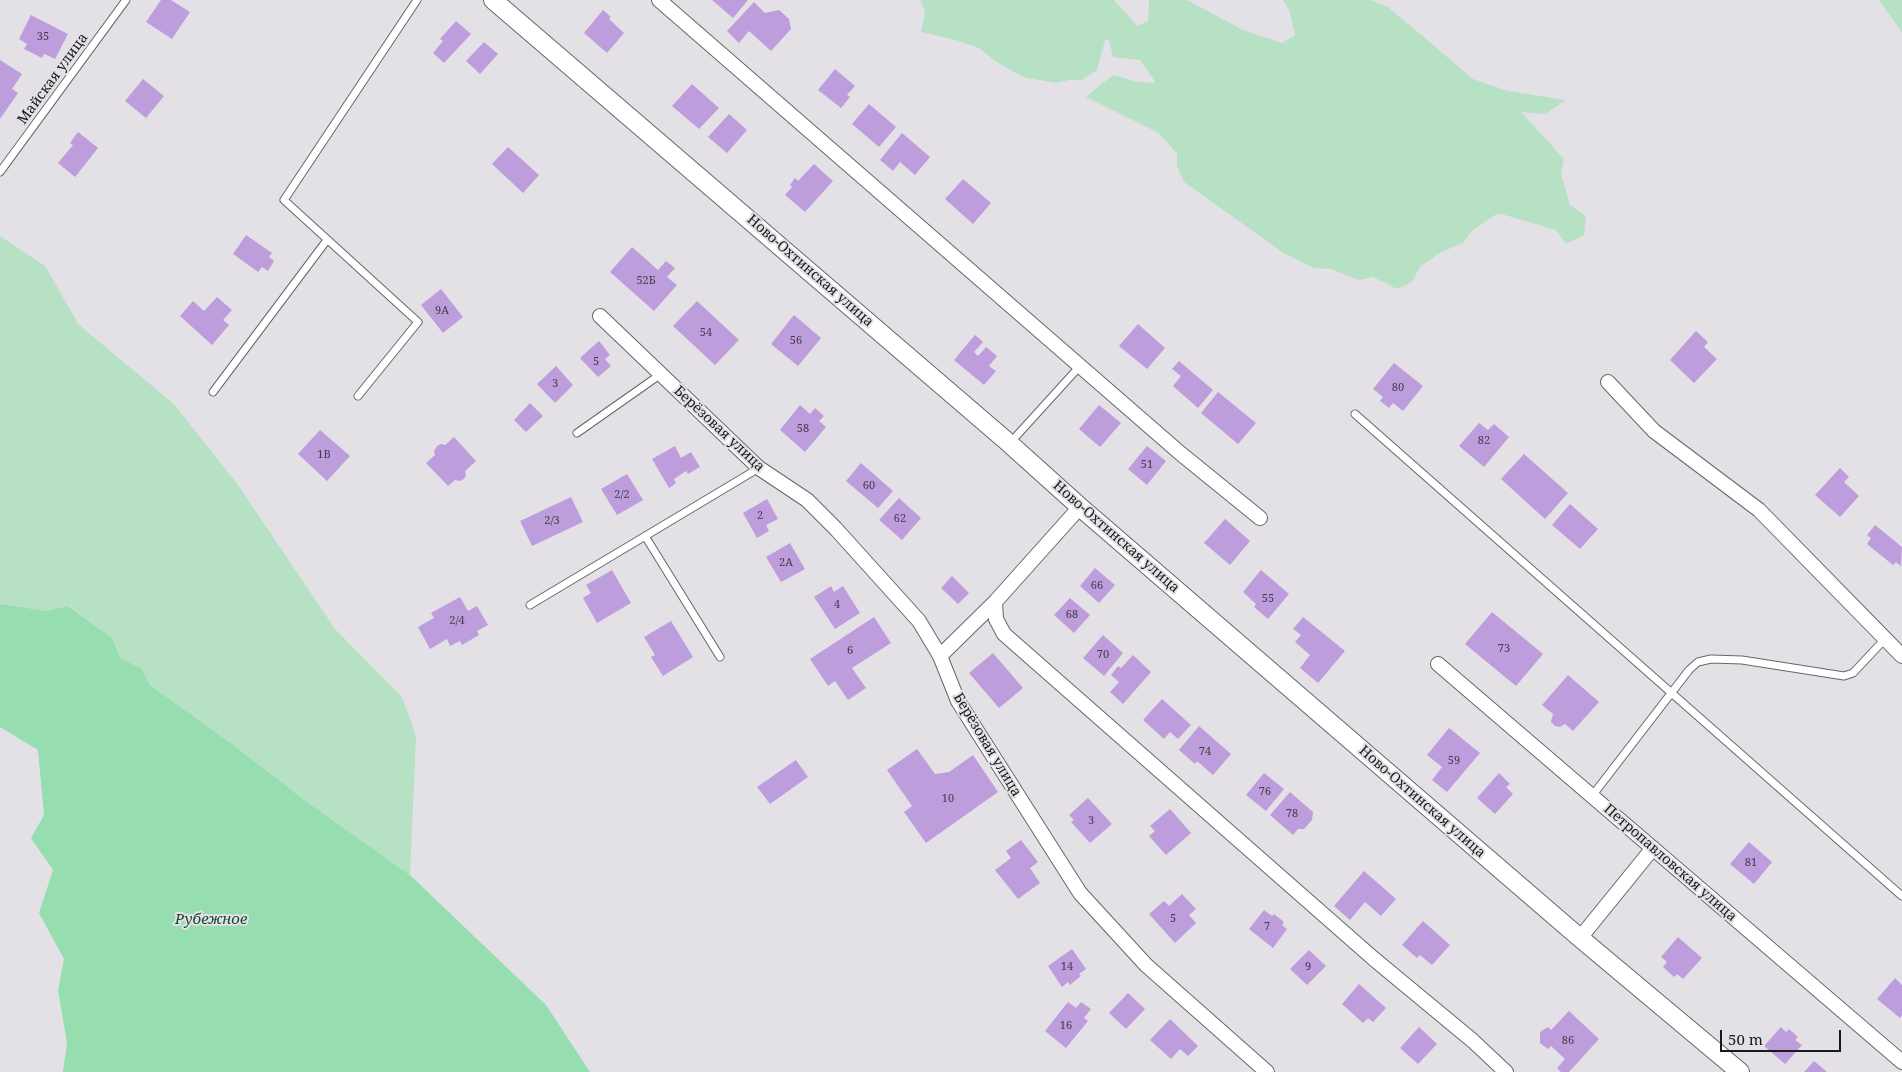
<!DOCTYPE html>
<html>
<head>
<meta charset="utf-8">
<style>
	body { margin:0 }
	#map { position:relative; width:1902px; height:1072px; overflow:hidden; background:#e3e1e5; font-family:"Noto Serif",serif }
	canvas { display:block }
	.scale { position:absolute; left:1720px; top:1030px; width:121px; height:22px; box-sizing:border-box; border:2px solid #1b1a1b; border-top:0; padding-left:6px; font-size:15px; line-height:18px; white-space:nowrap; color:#1b1a1b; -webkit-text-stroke:4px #e3e1e5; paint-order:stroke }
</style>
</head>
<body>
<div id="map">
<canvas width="1902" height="1072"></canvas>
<div class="scale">50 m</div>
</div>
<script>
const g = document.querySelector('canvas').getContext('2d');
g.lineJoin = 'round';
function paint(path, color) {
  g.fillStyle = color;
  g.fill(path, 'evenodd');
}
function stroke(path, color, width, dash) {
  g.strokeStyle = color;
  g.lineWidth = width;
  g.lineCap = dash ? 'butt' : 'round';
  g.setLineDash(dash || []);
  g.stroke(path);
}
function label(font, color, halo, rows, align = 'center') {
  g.font = font + ' "Noto Serif",serif';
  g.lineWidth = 4;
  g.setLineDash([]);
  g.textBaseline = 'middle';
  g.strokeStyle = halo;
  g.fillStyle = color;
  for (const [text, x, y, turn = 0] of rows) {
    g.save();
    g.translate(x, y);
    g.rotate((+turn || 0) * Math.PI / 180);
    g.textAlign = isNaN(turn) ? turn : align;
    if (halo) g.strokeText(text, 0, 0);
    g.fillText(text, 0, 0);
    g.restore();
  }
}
paint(new Path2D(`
	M920,0H1114L1137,26L1148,21L1149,0H1187L1243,30L1282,43L1295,35L1289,10L1283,0H1370L1388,7L1473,79L1508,91L1566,100L1545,114L1521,112L1564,159L1561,174L1570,205L1586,216L1584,235L1566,244L1556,230L1498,213L1472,231L1464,242L1438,254L1420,267L1412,282L1397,289L1373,277L1359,280L1331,269L1314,268L1285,254L1184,182L1177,166V154L1159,133L1086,97L1100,85L1114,75L1138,82L1156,83L1140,60L1113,57L1109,39L1105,40L1097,70L1082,80H1069L1056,83L1023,77L998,63L979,48L956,40L921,32L925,12Z
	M1879,0H1902V32Z
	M0,236L45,266L79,325L174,404L238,485L335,629L402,697L416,736L410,875L303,799L236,747L150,685L142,669L120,658L112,638L69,606L47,611L0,604Z`), '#b6e1c5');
paint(new Path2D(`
	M0,604L47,611L68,606L112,638L120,658L142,669L150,685L236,747L303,799L410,875L546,1005L590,1072H63L67,1043L58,990L64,959L39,913L53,870L31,838L44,815L38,750L0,727Z`), '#96deb0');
paint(new Path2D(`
	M161,0H171L190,12L172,39L146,22Z
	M712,0H748L733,18Z
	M754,2L765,13L779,10L789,19L791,29L771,51L749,31L739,43L727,31Z
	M603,10L611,17L609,19L624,33L607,53L584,33Z
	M31,15L68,34L55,59L44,54L42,58L24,49L27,44L19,39Z
	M456,21L471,34L444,63L433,53L443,41L440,39Z
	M484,42L498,54L480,74L466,61Z
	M0,60L22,74L12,89L18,93L0,119Z
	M835,69L855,86L847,95L850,97L841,108L818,90Z
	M143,79L164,96L146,118L125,101Z
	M692,84L719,108L699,129L672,106Z
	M869,104L896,127L879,147L852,124Z
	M729,114L747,130L727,153L708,137Z
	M78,132L98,148L75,177L58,163L73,145L70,143Z
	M902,133L930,157L915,175L900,162L893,171L880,160Z
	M508,147L539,175L523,193L492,164Z
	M814,164L833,181L805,212L785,195L792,187L790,185L795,178L798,181Z
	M963,179L991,203L973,224L945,199Z
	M246,235L272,253L269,257L274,261L268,271L262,267L258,272L233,254Z
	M632,247L658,270L666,261L675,268L667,277L677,285L654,311L610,272Z
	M441,289L463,317L443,333L421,305Z
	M217,297L232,310L223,320L229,325L212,345L180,316L193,301L204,311Z
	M697,301L739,340L715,365L673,326Z
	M794,315L821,338L798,366L771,344Z
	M1138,324L1165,348L1147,369L1119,346Z
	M1696,331L1708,342L1704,347L1717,359L1694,383L1670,360Z
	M975,335L983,342L974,352L978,356L986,347L997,356L989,366L996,371L984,385L954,360Z
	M599,341L610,355L605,359L611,366L598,377L580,358Z
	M1179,361L1213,390L1198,408L1173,386L1181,376L1172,369Z
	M1394,363L1423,386L1403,411L1393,403L1389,408L1380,401L1383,397L1373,389Z
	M556,366L573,385L555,403L537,384Z
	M1218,392L1256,423L1238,444L1201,413Z
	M530,403L543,416L526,432L514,420Z
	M800,405L810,414L815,408L824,416L819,421L826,427L805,452L780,430Z
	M1099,405L1121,423L1100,447L1079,429Z
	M1479,423L1488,430L1494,424L1509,437L1484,467L1459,446Z
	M320,430L350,456L327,481L298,454Z
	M454,437L476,461L465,471L466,475L464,479L460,481L455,480L448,486L426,463L435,455L434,451L437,446L441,444L445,445Z
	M675,446L681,458L691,452L700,467L688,474L686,471L674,479L676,483L669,488L652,459Z
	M1147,446L1166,461L1147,485L1128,469Z
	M1524,454L1568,493L1545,519L1501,479Z
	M861,463L893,491L878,508L846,481Z
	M1840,468L1849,477L1844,482L1859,496L1840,517L1815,495Z
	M627,474L643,500L617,515L601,489Z
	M571,497L583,522L532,546L520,521Z
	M899,498L921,518L902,540L879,520Z
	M767,499L778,519L766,525L769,531L757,538L743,513Z
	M1570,504L1598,529L1580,549L1552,525Z
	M1225,519L1250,541L1230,565L1204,543Z
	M1875,525L1902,547L1901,566L1896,562L1893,565L1867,544L1871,538L1867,535Z
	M790,543L805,569L781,582L766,557Z
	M1095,568L1115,585L1099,603L1080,586Z
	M612,570L631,603L597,623L583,598L591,593L586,585Z
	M1261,570L1289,594L1268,619L1254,607L1256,604L1243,592Z
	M952,576L969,593L958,604L941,588Z
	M831,586L834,592L843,586L860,613L835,629L814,597Z
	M460,597L468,611L477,606L488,625L477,631L479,635L462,645L460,641L450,646L447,639L430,649L418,627L434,618L431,613Z
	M1070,598L1090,615L1074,633L1054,615Z
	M1492,612L1543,654L1516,686L1465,644Z
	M874,617L891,643L852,668L866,688L848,700L835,681L828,686L810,659Z
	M1303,617L1345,651L1318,683L1300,668L1310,655L1295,642L1301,635L1293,629Z
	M671,621L693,657L663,676L651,657L655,655L644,637Z
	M1103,635L1123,653L1104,676L1083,658Z
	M993,653L1023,688L999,708L969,673Z
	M1133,655L1151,672L1123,704L1110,692L1119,682L1111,675L1118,666L1121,668Z
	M1568,675L1599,702L1573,731L1565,724L1560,727L1555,726L1551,722L1553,714L1542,705Z
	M1162,699L1191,725L1178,739L1170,732L1164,739L1143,720Z
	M1199,726L1231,754L1213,775L1197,761L1195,764L1179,750Z
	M1449,728L1480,753L1447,792L1432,780L1442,767L1427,755Z
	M917,749L935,774L949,772L973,755L998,792L926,843L904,812L912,806L887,770Z
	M796,760L808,777L770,804L757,787Z
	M1264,773L1284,789L1266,811L1246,795Z
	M1499,773L1510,784L1506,787L1513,794L1495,814L1477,798Z
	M1290,792L1313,812L1312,820L1304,829H1298L1293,835L1270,815Z
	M1088,798L1112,824L1090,843L1071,822L1074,820L1069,815Z
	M1170,809L1191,833L1166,855L1149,836L1155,831L1150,826Z
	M1021,840L1038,862L1030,868L1040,883L1018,899L995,870L1011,858L1006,851Z
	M1749,842L1772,862L1754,884L1730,864Z
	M1364,871L1396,899L1381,916L1365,902L1350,920L1334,906Z
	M1182,894L1196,909L1189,915L1196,923L1175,943L1149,914L1164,901L1169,906Z
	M1264,910L1272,916L1274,914L1284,922L1282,925L1287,929L1273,948L1249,929Z
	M1423,921L1450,945L1432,965L1420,955L1417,958L1402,945Z
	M1678,937L1702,958L1683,979L1677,974L1674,977L1663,967L1667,962L1661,957Z
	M1072,949L1086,969L1079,974L1081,976L1070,985L1068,982L1062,987L1048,966Z
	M1309,950L1326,966L1307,985L1290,969Z
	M1895,978L1902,985V1015L1900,1018L1877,999Z
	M1359,984L1386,1008L1373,1022L1368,1018L1363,1023L1342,1004Z
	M1128,993L1145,1009L1126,1029L1109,1013Z
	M1068,1002L1076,1008L1081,1002L1091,1009L1084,1018L1088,1021L1066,1048L1045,1031Z
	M1569,1011L1599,1039L1569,1072H1561L1557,1068L1565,1059L1551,1046L1548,1049L1540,1043V1032L1548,1027L1551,1030Z
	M1170,1019L1198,1046L1188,1056L1180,1049L1171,1059L1150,1040Z
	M1419,1027L1437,1044L1418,1064L1400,1048Z
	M1781,1027L1786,1032L1789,1029L1798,1037L1795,1040L1802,1045L1785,1064L1764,1046Z
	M1814,1061L1827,1072H1804Z`), '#be9ddd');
const service = new Path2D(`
	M0,172L126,0
	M213,392L327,240
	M358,396L418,322L284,200L417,0
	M1355,414L1902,896
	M577,433L661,374
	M1010,443L1080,366
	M645,536L720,657
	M530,605L759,468
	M1592,796L1689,670L1698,662L1711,659L1742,660L1844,676L1853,673L1884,640`);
const minor = new Path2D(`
	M659,0L1180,453L1260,518
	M600,316L759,468L807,500L836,529L919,621L940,656L958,701L1080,893L1146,965L1267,1072
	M1608,382L1654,431L1759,510L1902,656
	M1080,507L995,602L996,619L1004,634L1374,959L1473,1041L1506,1072
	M940,656L995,602
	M1438,664L1902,1062
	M1580,938L1653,848`);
const tertiary = new Path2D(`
	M493,0L1010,444L1080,507L1580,938L1740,1072`);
stroke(service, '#676669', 9);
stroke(minor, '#676669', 16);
stroke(tertiary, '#676669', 20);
stroke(service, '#fff', 7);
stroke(minor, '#fff', 14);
stroke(tertiary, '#fff', 18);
label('11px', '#443b4c', null, [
	["35",43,37],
	["52Б",646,281],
	["9А",442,311],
	["54",706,333],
	["56",796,341],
	["5",596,362],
	["3",555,384],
	["80",1398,388],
	["58",803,429],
	["82",1484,441],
	["1В",324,455],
	["51",1147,465],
	["60",869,486],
	["2/2",622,495],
	["2",760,516],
	["62",900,519],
	["2/3",552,521],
	["2А",786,563],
	["66",1097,586],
	["55",1268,599],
	["4",837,605],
	["68",1072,615],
	["2/4",457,621],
	["73",1504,649],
	["6",850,651],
	["70",1103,655],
	["74",1205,752],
	["59",1454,761],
	["76",1265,792],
	["10",948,799],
	["78",1292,814],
	["3",1091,821],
	["81",1751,863],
	["5",1173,919],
	["7",1267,927],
	["14",1067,967],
	["9",1308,967],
	["16",1066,1026],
	["86",1568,1041]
]);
label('14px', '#1b1a1b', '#e3e1e5', [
	["Майская улица",53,79,-54],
	["Ново-Охтинская улица",810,271,41],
	["Берёзовая улица",719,429,43],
	["Ново-Охтинская улица",1116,537,41],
	["Берёзовая улица",987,745,59],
	["Ново-Охтинская улица",1422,802,41],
	["Петропавловская улица",1670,863,41]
]);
label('italic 15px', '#144a2d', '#e3e1e5', [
	["Рубежное",211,920]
]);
</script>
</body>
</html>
